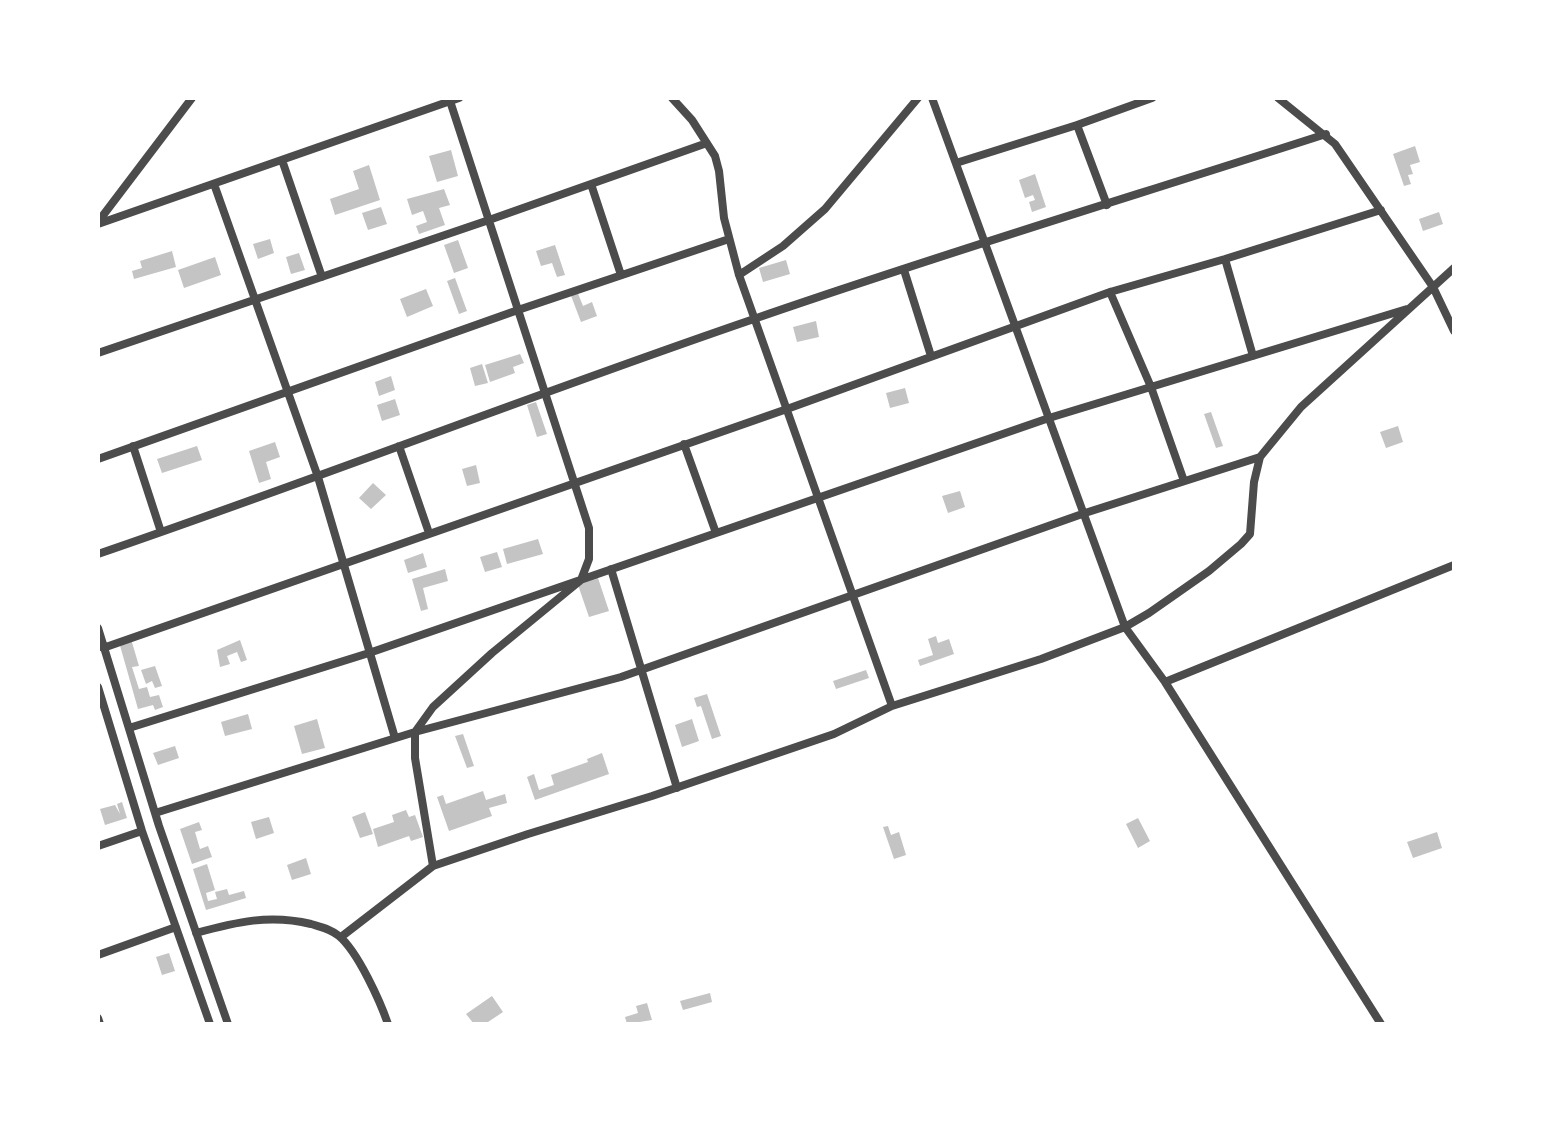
<!DOCTYPE html>
<html>
<head>
<meta charset="utf-8">
<style>
	body { margin:0 }
	#map { position:relative; width:1552px; height:1122px; overflow:hidden; background:#fff; font-family:Ubuntu,sans-serif }
	canvas { display:block }
	.frame { position:absolute; inset:0; border:100px solid #fff; pointer-events:none }
</style>
</head>
<body>
<div id="map">
<canvas width="1552" height="1122"></canvas>
<div class="frame"></div>
</div>
<script>
const g = document.querySelector('canvas').getContext('2d');
g.lineJoin = 'round';
function paint(path, color) {
  g.fillStyle = color;
  g.fill(path, 'evenodd');
}
function stroke(path, color, width, dash) {
  g.strokeStyle = color;
  g.lineWidth = width;
  g.lineCap = dash ? 'butt' : 'round';
  g.setLineDash(dash || []);
  g.stroke(path);
}
paint(new Path2D(`
	M1415,146L1420,162L1410,165L1413,174L1408,175L1411,184L1404,186L1393,154Z
	M451,150L458,176L437,182L429,156Z
	M369,165L380,200L335,215L330,199L359,189L353,171Z
	M1035,174L1046,207L1032,212L1029,202L1035,200L1033,195L1025,198L1019,180Z
	M444,189L450,205L439,208L445,225L419,234L416,226L427,222L423,211L412,215L407,199Z
	M381,207L387,224L368,230L362,213Z
	M1439,212L1443,224L1423,231L1419,219Z
	M270,239L274,253L258,259L253,244Z
	M458,240L468,268L454,273L444,245Z
	M555,245L565,275L557,277L552,263L541,266L536,251Z
	M172,251L176,267L134,279L132,271L142,268L140,261Z
	M299,253L305,270L291,274L286,257Z
	M215,257L221,275L184,288L178,270Z
	M786,260L790,274L763,282L759,268Z
	M455,278L467,311L459,314L447,281Z
	M426,289L433,306L407,317L400,299Z
	M577,291L583,306L592,302L597,316L581,322L570,293Z
	M816,321L819,337L797,342L793,327Z
	M520,354L524,363L513,367L515,373L490,382L485,365Z
	M482,364L488,383L475,386L470,368Z
	M391,376L395,390L379,396L375,382Z
	M905,388L909,403L890,408L886,393Z
	M395,399L400,415L382,421L377,405Z
	M536,402L547,434L537,437L527,405Z
	M1211,412L1223,446L1216,448L1204,414Z
	M1398,426L1403,442L1386,448L1380,432Z
	M275,442L280,457L266,462L271,479L259,483L249,451Z
	M197,446L202,460L162,473L157,459Z
	M476,465L480,483L467,486L462,469Z
	M373,483L386,495L371,509L359,498Z
	M960,491L965,507L948,513L942,496Z
	M538,539L543,554L507,564L503,549Z
	M497,552L502,567L485,572L480,557Z
	M423,553L427,567L408,573L404,560Z
	M445,569L448,581L423,588L428,609L421,611L412,579Z
	M597,575L609,611L589,617L577,582Z
	M936,636L938,643L949,639L954,654L920,666L918,660L933,655L928,639Z
	M131,639L139,666L132,667L139,689L147,687L150,697L159,695L163,707L155,710L153,705L138,709L119,642Z
	M240,640L247,660L241,662L237,652L227,656L230,664L220,667L217,650Z
	M155,666L162,686L155,688L152,681L146,684L141,670Z
	M866,670L869,678L836,689L833,681Z
	M707,694L721,736L712,739L701,706L697,707L694,698Z
	M248,714L252,729L225,736L221,722Z
	M317,719L325,748L302,754L294,726Z
	M692,719L699,741L682,747L675,725Z
	M463,734L474,766L467,768L455,736Z
	M175,746L179,758L158,765L153,753Z
	M602,753L609,774L535,800L527,777L534,774L539,790L554,785L551,775L588,762L587,759Z
	M483,791L486,800L505,794L507,803L489,808L492,816L449,831L437,797L443,795L446,804Z
	M122,802L127,818L105,825L100,809L115,805L120,814L117,804Z
	M406,810L409,817L415,815L423,837L411,841L409,836L378,847L373,829L394,822L392,815Z
	M365,812L373,834L360,838L352,817Z
	M269,817L274,833L256,839L251,822Z
	M1138,818L1150,841L1138,848L1126,824Z
	M199,822L202,830L195,832L200,849L208,846L212,857L192,864L180,829Z
	M888,826L891,835L899,832L906,855L894,859L883,827Z
	M1437,832L1442,848L1413,858L1407,842Z
	M306,858L311,874L292,880L287,865Z
	M207,864L215,890L206,893L208,901L217,899L215,892L227,889L229,895L244,891L246,898L206,910L193,869Z
	M169,953L175,971L162,975L156,957Z
	M710,993L712,1002L683,1010L680,1001Z
	M492,996L503,1012L485,1024H474L466,1014Z
	M647,1003L652,1020L627,1024L625,1017L638,1013L636,1006Z`), '#c4c4c4');
stroke(new Path2D(`
	M672,98L692,120L715,156L719,171L724,218L739,275L892,706
	M932,98L1125,627L1165,682L1381,1024
	M1278,98L1335,144L1433,287L1454,331
	M1077,125L1107,205
	M282,160L322,277
	M956,163L1077,125L1152,98
	M214,184L318,477L395,738
	M591,184L621,275
	M98,222L192,98
	M98,224L459,98
	M1225,259L1253,356
	M904,270L931,356
	M739,275L783,246L825,209L918,98
	M1110,292L1151,387L1184,481
	M98,353L489,220L707,143
	M684,444L716,533
	M133,446L161,532
	M399,446L429,533
	M98,459L518,310L729,239
	M98,554C317,479 532,395 751,320C941,254 1134,196 1326,134
	M611,569L677,788
	M98,628L159,826L228,1024
	M103,648L787,409L1110,292L1225,259L1381,210
	M1165,682L1454,565
	M98,687L142,831L210,1024
	M129,728L369,653L1049,418L1407,309
	M155,813L415,732L621,677L1085,513L1260,457
	M98,846L142,831
	M433,866L415,758V732L433,707L492,653L581,580L589,559V528L450,101L447,98
	M196,933C236,922 270,914 311,924C321,927 331,929 339,936C358,952 380,1001 388,1024
	M341,937L433,866L528,834L652,796L834,734L892,706L1041,659L1125,627L1149,613L1209,571L1241,544L1250,534L1254,482L1260,457L1301,407L1454,268
	M98,955L176,927
	M98,1018L100,1024`), '#4c4c4c', 8);
</script>
</body>
</html>
